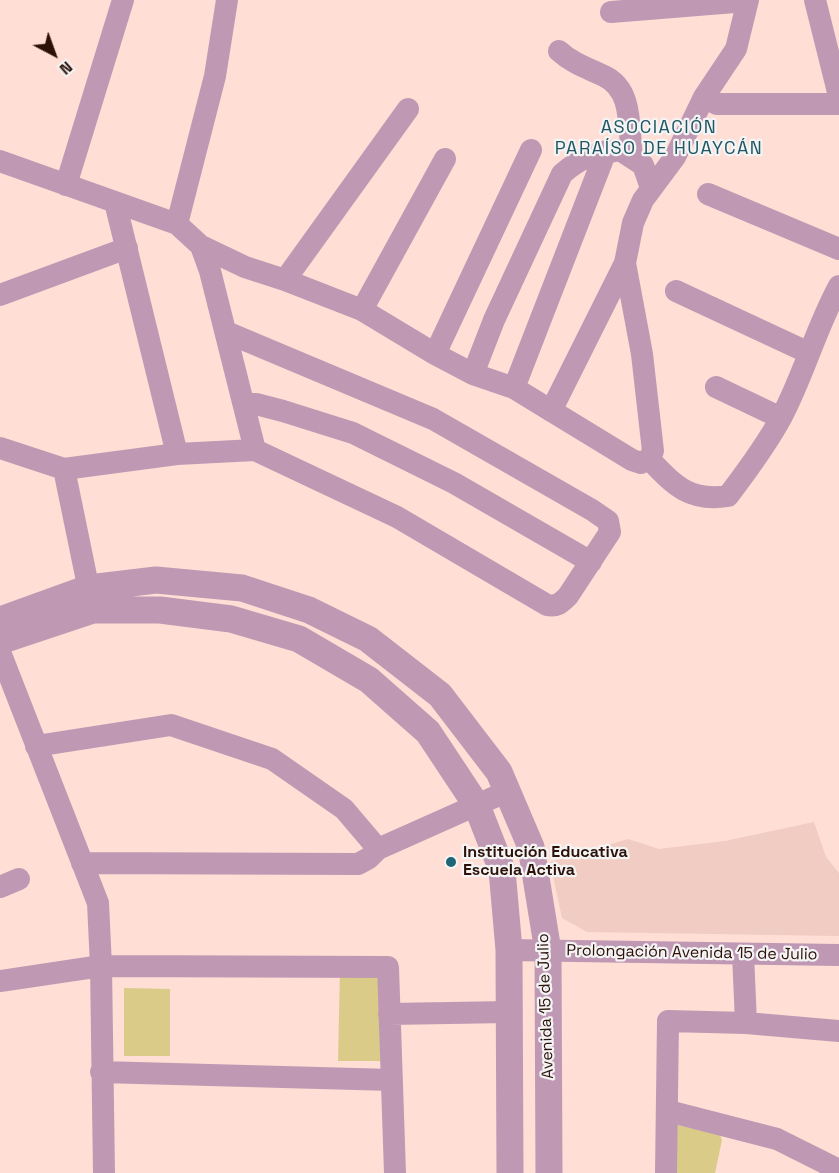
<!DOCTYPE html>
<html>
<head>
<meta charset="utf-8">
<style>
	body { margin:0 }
	#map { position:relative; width:839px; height:1173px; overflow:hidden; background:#ffded5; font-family:"Space Grotesk",sans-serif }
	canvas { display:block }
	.north { position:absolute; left:24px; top:24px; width:60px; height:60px; -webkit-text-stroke:4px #f4f4f4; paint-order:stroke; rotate:139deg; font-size:16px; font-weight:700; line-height:24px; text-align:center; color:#2c1109 }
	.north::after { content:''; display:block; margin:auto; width:21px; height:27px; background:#2c1109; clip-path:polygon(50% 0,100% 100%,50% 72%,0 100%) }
</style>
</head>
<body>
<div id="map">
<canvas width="839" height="1173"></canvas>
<div class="north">N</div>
</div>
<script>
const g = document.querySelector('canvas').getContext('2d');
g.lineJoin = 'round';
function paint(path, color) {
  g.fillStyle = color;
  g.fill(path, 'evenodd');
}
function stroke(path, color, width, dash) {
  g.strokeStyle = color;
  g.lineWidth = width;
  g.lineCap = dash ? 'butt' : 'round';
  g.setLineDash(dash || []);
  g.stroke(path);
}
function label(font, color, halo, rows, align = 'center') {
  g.font = font + ' "Space Grotesk",sans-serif';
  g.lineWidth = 4.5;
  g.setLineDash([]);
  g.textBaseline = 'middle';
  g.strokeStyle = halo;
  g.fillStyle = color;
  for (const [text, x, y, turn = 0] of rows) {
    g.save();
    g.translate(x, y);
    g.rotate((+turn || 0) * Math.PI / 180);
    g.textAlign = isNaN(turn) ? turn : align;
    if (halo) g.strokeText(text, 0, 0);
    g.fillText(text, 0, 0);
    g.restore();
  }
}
paint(new Path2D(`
	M814,822L826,857L839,873V936L587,932L562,918L550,862L628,839L659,849L725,841Z`), '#f0ccc2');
paint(new Path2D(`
	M340,970L385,971L384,1061H338Z
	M124,988L170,989V1056H124Z
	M674,1124L720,1135L722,1140L715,1173H672Z`), '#dacb88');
stroke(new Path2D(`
	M748,0L736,49L704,97L675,157L643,200L633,223L625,263L642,354L653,451L649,459C674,485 689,502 728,496C747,471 767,444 782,416C804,374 816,328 839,286
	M815,0L839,96
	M611,12L747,1
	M559,51C573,64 588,68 604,76C634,90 628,129 632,156
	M704,97L717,104H839
	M0,161L177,224L201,246L245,267L285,280L362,310L435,354L473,374L514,388L632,460L641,463L649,459
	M66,185L123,0
	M708,194L839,249
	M115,202L177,454
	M177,224L215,76L227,0
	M201,246L210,271L255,450
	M285,280L408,109
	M676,291L809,353
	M0,295L127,248
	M362,310L445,159
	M435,354L531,150
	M473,374L494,320L562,174C582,156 595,154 620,150L643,165L651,188
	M716,387L781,418
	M514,388L606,151
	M244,404H256L283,411L353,433L454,483L591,562
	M551,411L625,263
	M0,448L64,469L177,454L255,450L397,517L547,605C557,607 561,603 568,596L610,532L608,521L592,510L433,419L226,332
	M64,469L92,605
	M0,652L98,903L101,966L104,1173
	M36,746L171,725L272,759L344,809L378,849
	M82,863L358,864L369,858L378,849L508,791
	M0,887L19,879
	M509,950L839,955
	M743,954L746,1023
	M0,981L101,966L388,967L395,1173
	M389,1014L509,1012
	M101,1072L392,1080
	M668,1111L777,1139L839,1170
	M666,1173L668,1021L746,1023L839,1031`), '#bf99b4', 22);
stroke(new Path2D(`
	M0,620L89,588L156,580L242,588L309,610L368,639L440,695L499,772L531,847L548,951L549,1173
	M0,641L93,610H160L231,619L299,639L369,680L428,732L477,806L502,870L509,950L510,1173`), '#bf99b4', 27);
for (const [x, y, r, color] of [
	[451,862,6,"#1f6575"]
]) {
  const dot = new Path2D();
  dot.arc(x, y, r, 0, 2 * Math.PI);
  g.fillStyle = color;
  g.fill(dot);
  stroke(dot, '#f4f4f4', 2);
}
label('bold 16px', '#2c1109', '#f4f4f4', [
	["Institución Educativa",463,853],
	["Escuela Activa",463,871]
], 'left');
label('16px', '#2c1109', '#f4f4f4', [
	["Prolongación Avenida 15 de Julio",692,953,1],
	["Avenida 15 de Julio",546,1006,-92]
]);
g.letterSpacing = '1.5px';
label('18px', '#215764', '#f4f4f4', [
	["ASOCIACIÓN",659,128],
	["PARAÍSO DE HUAYCÁN",659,149]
]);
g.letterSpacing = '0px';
</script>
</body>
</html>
